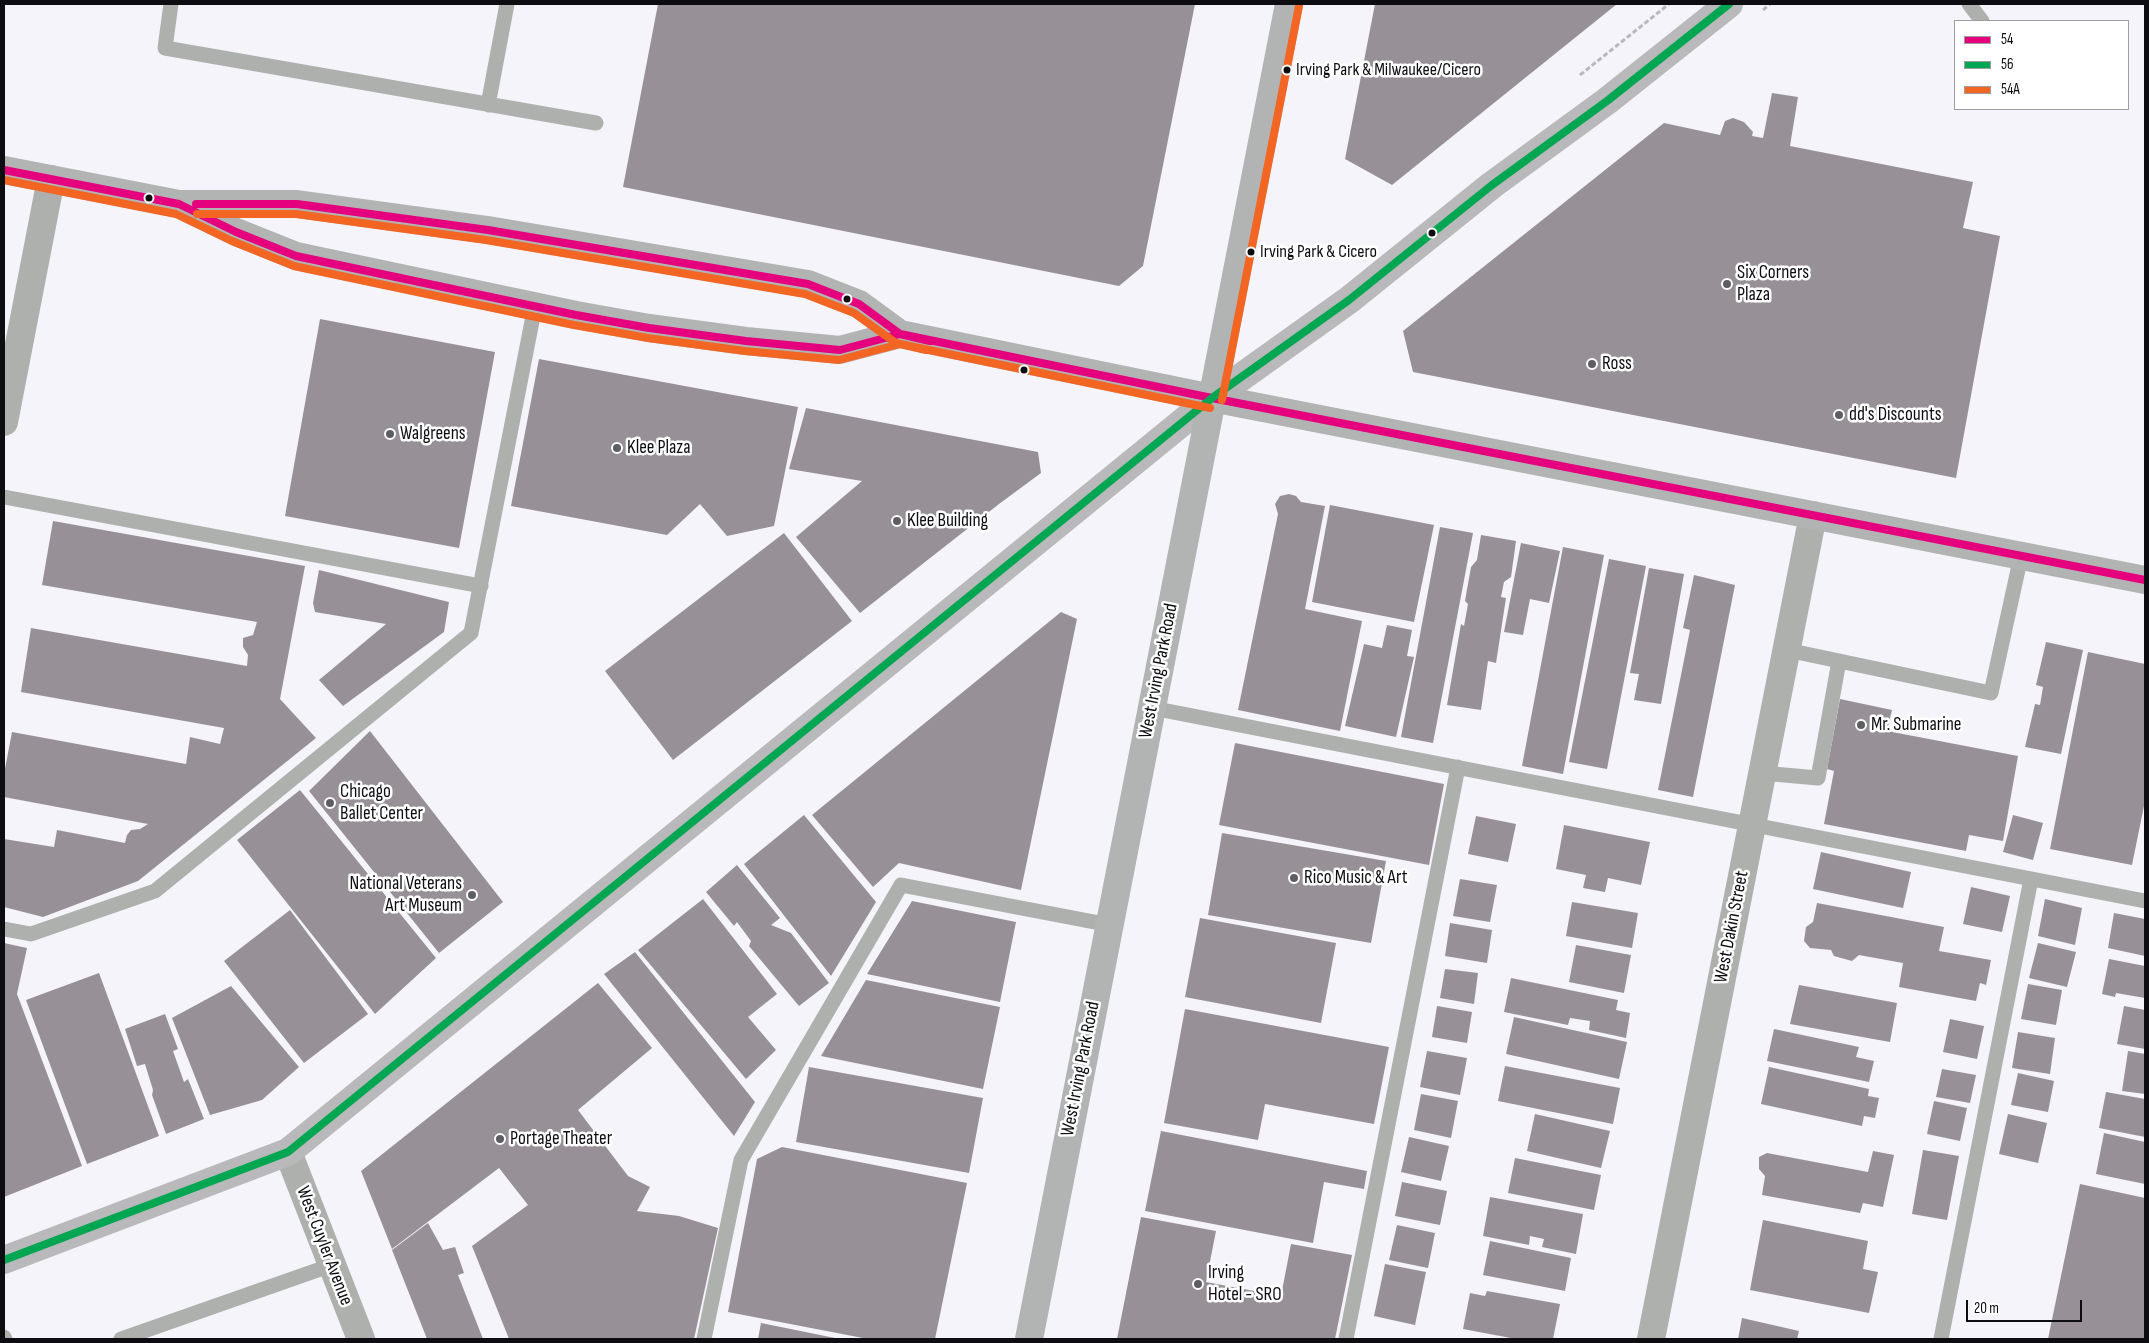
<!DOCTYPE html>
<html>
<head>
<meta charset="utf-8">
<style>
	body { margin:0 }
	#map { position:relative; width:2149px; height:1343px; overflow:hidden; background:#f5f4fa; font-family:"Sofia Sans Condensed",sans-serif }
	canvas { display:block }
	.frame { position:absolute; inset:0; border:5px solid #0d0c11; pointer-events:none }
	.legend { position:absolute; left:1954px; top:20px; width:175px; height:90px; box-sizing:border-box; background:#fff; border:1px solid #9e9ea0; margin:0; padding:6px 9px; list-style:none; font-size:15px; color:#0d0c11 }
	.legend li { display:flex; align-items:center; gap:10px; height:25px }
	.legend b { width:25px; border:1px solid #9e9ea0 }
	.scale { position:absolute; left:1966px; top:1300px; width:116px; height:22px; box-sizing:border-box; border:2px solid #0d0c11; border-top:0; padding-left:6px; font-size:15px; line-height:18px; white-space:nowrap; color:#0d0c11; -webkit-text-stroke:4px #fff; paint-order:stroke }
</style>
</head>
<body>
<div id="map">
<canvas width="2149" height="1343"></canvas>
<div class="frame"></div>
<ul class="legend">
<li><b style="height:6px;background:#e5007d"></b>54</li>
<li><b style="height:6px;background:#00a651"></b>56</li>
<li><b style="height:6px;background:#f26522"></b>54A</li>
</ul>
<div class="scale">20 m</div>
</div>
<script>
const g = document.querySelector('canvas').getContext('2d');
g.lineJoin = 'round';
function paint(path, color) {
  g.fillStyle = color;
  g.fill(path, 'evenodd');
}
function stroke(path, color, width, dash) {
  g.strokeStyle = color;
  g.lineWidth = width;
  g.lineCap = dash ? 'butt' : 'round';
  g.setLineDash(dash || []);
  g.stroke(path);
}
function label(font, color, halo, rows, align = 'center') {
  g.font = font + ' "Sofia Sans Condensed",sans-serif';
  g.lineWidth = 5;
  g.setLineDash([]);
  g.textBaseline = 'middle';
  g.strokeStyle = halo;
  g.fillStyle = color;
  for (const [text, x, y, turn = 0] of rows) {
    g.save();
    g.translate(x, y);
    g.rotate((+turn || 0) * Math.PI / 180);
    g.textAlign = isNaN(turn) ? turn : align;
    if (halo) g.strokeText(text, 0, 0);
    g.fillText(text, 0, 0);
    g.restore();
  }
}
paint(new Path2D(`
	M658,4H1195L1143,266L1119,286L623,187Z
	M1375,4H1617L1392,185L1345,159Z
	M1772,93L1798,97L1790,146L1973,182L1963,228L2000,236L1956,478L1413,372L1403,331L1664,123L1720,135L1725,121L1733,118L1744,122L1753,132L1752,136L1763,138Z
	M320,319L495,352L459,548L285,516Z
	M539,359L798,407L774,526L727,536L700,504L667,535L511,506Z
	M806,408L1038,452L1041,473L999,504L860,613L796,537L862,481L789,469Z
	M1289,494L1296,496L1301,502L1325,506L1305,609L1362,621L1340,731L1238,710L1278,514L1275,504L1280,496Z
	M1330,505L1434,525L1414,622L1312,602Z
	M53,521L305,566L280,699L316,738L138,881L43,917L4,907V839L54,847L57,830L125,843L127,835L131,830L140,829L148,824L4,797V774L12,732L186,764L190,737L220,744L224,728L21,692L31,628L247,666L248,655L243,647V638L253,635L257,622L42,585Z
	M1440,527L1473,533L1433,743L1401,737Z
	M784,533L852,621L673,760L605,671Z
	M1481,535L1516,541L1511,577L1504,582L1501,597L1506,598L1496,663L1488,661L1481,710L1447,705L1461,624L1464,626L1468,604L1465,601L1471,567L1477,560Z
	M1521,543L1560,551L1549,603L1530,599L1523,635L1504,632Z
	M1563,547L1604,555L1563,774L1522,766Z
	M1609,559L1646,566L1607,769L1569,762Z
	M1649,568L1684,574L1661,704L1634,700L1639,674L1630,673Z
	M319,570L449,602L444,632L343,706L319,680L386,624L315,612L313,603Z
	M1694,575L1735,585L1693,797L1658,790L1690,630L1683,628Z
	M1061,612L1077,619L1021,890L899,863L873,887L812,815Z
	M1387,625L1412,630L1407,656L1414,657L1396,737L1345,726L1364,644L1382,648Z
	M2046,642L2083,650L2061,754L2025,747L2035,704L2040,705L2043,687L2036,685Z
	M2088,652L2145,664V801L2132,865L2050,849Z
	M1840,699L1892,710L1887,731L2018,756L2003,841L1969,835L1966,851L1824,824L1834,771L1827,769Z
	M370,731L503,902L439,953L309,791Z
	M1235,743L1444,784L1429,865L1219,825Z
	M300,790L436,958L375,1014L237,840Z
	M804,815L876,902L831,976L744,864Z
	M2013,815L2043,823L2033,860L2003,852Z
	M1476,816L1516,824L1508,862L1468,854Z
	M1564,825L1650,842L1641,885L1608,878L1605,892L1583,888L1586,875L1556,869Z
	M1222,833L1386,861L1371,943L1208,915Z
	M1821,852L1911,872L1903,908L1813,889Z
	M737,865L780,918L771,925L791,933L829,983L799,1006L749,946L751,941L737,922L734,926L706,892Z
	M1460,879L1497,885L1490,922L1453,916Z
	M1971,887L2010,896L2002,932L1963,924Z
	M703,899L777,994L748,1017L776,1050L746,1079L638,950Z
	M2045,899L2082,908L2075,945L2038,936Z
	M912,901L1016,922L1000,1002L867,974Z
	M1572,902L1638,913L1632,948L1566,936Z
	M1817,903L1944,927L1939,951L1991,960L1986,985L1980,983L1976,1001L1899,987L1903,963L1859,955L1852,961L1834,956L1831,950L1810,948L1804,941L1806,927L1813,922Z
	M290,910L368,1014L304,1063L224,961Z
	M2114,913L2145,919V956L2108,948Z
	M1200,918L1336,943L1321,1023L1185,997Z
	M1450,923L1492,930L1487,963L1445,956Z
	M4,943L27,948L17,994L82,1166L4,1197Z
	M2038,943L2076,952L2067,987L2029,978Z
	M1576,945L1631,955L1624,993L1569,982Z
	M635,952L755,1102L734,1136L604,974Z
	M2109,959L2145,966V998L2116,993L2115,997L2102,994Z
	M1445,969L1478,973L1474,1004L1440,998Z
	M99,973L159,1136L87,1164L26,1000Z
	M1511,978L1618,1000L1616,1010L1630,1013L1626,1038L1589,1030L1590,1021L1570,1018L1568,1025L1504,1012Z
	M866,980L1000,1007L983,1089L821,1056Z
	M598,983L652,1048L578,1110L628,1176L650,1187L637,1211L679,1216L718,1228L694,1339H509L472,1246L528,1205L499,1168L392,1249L361,1171Z
	M2028,984L2062,990L2056,1025L2021,1019Z
	M1799,985L1897,1003L1890,1042L1790,1024Z
	M231,986L299,1067L262,1100L210,1115L172,1018Z
	M1437,1006L1472,1012L1467,1043L1432,1037Z
	M2124,1006L2145,1010V1049L2117,1044Z
	M1185,1009L1389,1047L1374,1124L1265,1104L1258,1140L1164,1123Z
	M165,1014L178,1049L173,1051L184,1082L188,1079L204,1119L166,1134L152,1095L153,1090L145,1064L137,1066L125,1029Z
	M1514,1017L1627,1042L1619,1079L1506,1054Z
	M1950,1019L1984,1026L1977,1059L1943,1052Z
	M1774,1029L1859,1047L1856,1057L1874,1061L1869,1082L1767,1061Z
	M2018,1032L2055,1038L2050,1074L2012,1068Z
	M1427,1051L1467,1058L1460,1095L1420,1087Z
	M2128,1051L2145,1054V1094L2122,1091Z
	M1505,1066L1620,1088L1613,1124L1498,1101Z
	M809,1067L983,1098L969,1173L796,1142Z
	M1769,1067L1869,1089L1868,1096L1879,1098L1875,1118L1864,1116L1862,1126L1761,1104Z
	M1942,1069L1976,1075L1970,1103L1936,1097Z
	M2018,1073L2054,1081L2048,1112L2011,1105Z
	M2106,1092L2145,1099V1137L2099,1128Z
	M1421,1094L1458,1101L1451,1138L1414,1130Z
	M1934,1101L1967,1108L1960,1141L1927,1134Z
	M1535,1114L1610,1131L1601,1168L1527,1151Z
	M2008,1114L2047,1123L2038,1163L1999,1154Z
	M1161,1131L1367,1171L1364,1189L1324,1182L1313,1243L1145,1211Z
	M2104,1133L2145,1142V1184L2096,1174Z
	M1409,1137L1449,1146L1441,1181L1401,1172Z
	M782,1147L967,1183L935,1339H868L728,1312L757,1159Z
	M1923,1150L1959,1156L1947,1220L1912,1214Z
	M1873,1151L1894,1155L1883,1207L1863,1203L1860,1213L1762,1195L1765,1176L1759,1169V1157L1767,1153L1868,1172Z
	M1515,1158L1601,1175L1594,1210L1508,1193Z
	M1402,1182L1447,1191L1440,1225L1395,1216Z
	M2080,1184L2145,1198V1339H2048Z
	M1490,1197L1583,1214L1576,1254L1542,1247L1544,1239L1530,1236L1529,1245L1483,1236Z
	M1141,1217L1216,1231L1206,1282L1281,1296L1291,1244L1352,1255L1335,1339H1117Z
	M1763,1220L1868,1241L1863,1269L1878,1272L1869,1313L1750,1290Z
	M428,1223L443,1250L455,1247L464,1273L458,1275L483,1339H427L392,1250Z
	M1397,1225L1435,1233L1428,1268L1389,1260Z
	M1490,1241L1571,1258L1565,1291L1483,1275Z
	M1385,1264L1426,1272L1415,1325L1374,1316Z
	M1487,1291L1560,1304L1553,1339H1516L1463,1329L1470,1293L1485,1296Z
	M1742,1318L1799,1331L1797,1339H1738Z
	M761,1323L835,1338V1339H758Z`), '#989097');
stroke(new Path2D(`
	M1763,10L1770,4
	M1580,75L1669,4`), '#bab8bb', 3, [5, 2.5]);
stroke(new Path2D(`
	M171,4L165,48L596,123
	M1969,4L1982,21
	M488,105L507,4
	M4,497L481,586
	M1787,650L1991,693L2021,556
	M1152,708L2145,901
	M1762,773L1818,778L1839,661
	M4,929L31,934L155,891L471,633L535,306
	M4,1337L5,1339
	M121,1339L332,1265
	M704,1339L741,1160L901,885L1110,925
	M1346,1339L1458,767
	M1941,1339L2031,879`), '#aeb0ae', 15);
stroke(new Path2D(`
	M4,422L51,179
	M288,1152L361,1339
	M1651,1339L1813,515`), '#aeb0ae', 28);
stroke(new Path2D(`
	M4,1260L288,1152L1212,398L1349,300L1492,185L1607,101L1729,4`), '#b9b8ba', 28);
stroke(new Path2D(`
	M4,170L179,204H297L488,230L808,284L859,304L900,334L1212,398L2145,580
	M185,207L236,232L296,256L576,315L649,328L746,341L840,350L900,334
	M1029,1339L1289,4`), '#b2b3b3', 28);
stroke(new Path2D(`
	M4,170L179,204L236,232L296,256L576,315L649,328L746,341L840,350L900,334L1212,398L2145,580
	M196,204H297L488,230L808,284L859,304L900,334L930,341`), '#e5007d', 8);
stroke(new Path2D(`
	M4,1260L288,1152L1212,398L1349,300L1492,185L1607,101L1729,4`), '#00a651', 8);
stroke(new Path2D(`
	M4,180L176,214L232,241L294,266L574,325L648,338L745,351L839,360L900,344L1210,408
	M197,214H296L486,240L805,294L854,313L896,343L926,350
	M1222,400L1299,6`), '#f26522', 8);
for (const [x, y, r, color] of [
	[1287,70,4.5,"#0d0c11"],
	[149,198,4.5,"#0d0c11"],
	[1432,233,4.5,"#0d0c11"],
	[1251,252,4.5,"#0d0c11"],
	[1727,284,5,"#5e5d63"],
	[847,299,4.5,"#0d0c11"],
	[1592,364,5,"#5e5d63"],
	[1024,370,4.5,"#0d0c11"],
	[1839,415,5,"#5e5d63"],
	[390,434,5,"#5e5d63"],
	[617,448,5,"#5e5d63"],
	[897,521,5,"#5e5d63"],
	[1861,725,5,"#5e5d63"],
	[330,803,5,"#5e5d63"],
	[1294,878,5,"#5e5d63"],
	[472,895,5,"#5e5d63"],
	[500,1139,5,"#5e5d63"],
	[1198,1284,5,"#5e5d63"]
]) {
  const dot = new Path2D();
  dot.arc(x, y, r, 0, 2 * Math.PI);
  g.fillStyle = color;
  g.fill(dot);
  stroke(dot, '#fff', 2);
}
label('18px', '#0d0c11', '#fff', [
	["Irving Park & Milwaukee/Cicero",1296,70],
	["Irving Park & Cicero",1260,252]
], 'left');
label('19px', '#0d0c11', '#fff', [
	["Six Corners",1737,273],
	["Plaza",1737,295],
	["Ross",1602,364],
	["dd's Discounts",1849,415],
	["Walgreens",400,434],
	["Klee Plaza",627,448],
	["Klee Building",907,521],
	["Mr. Submarine",1871,725],
	["Chicago",340,792],
	["Ballet Center",340,814],
	["Rico Music & Art",1304,878],
	["National Veterans",462,884,"right"],
	["Art Museum",462,906,"right"],
	["Portage Theater",510,1139],
	["Irving",1208,1273],
	["Hotel - SRO",1208,1295]
], 'left');
label('19px', '#0d0c11', '#fff', [
	["West Irving Park Road",1159,671,-79],
	["West Dakin Street",1732,927,-79],
	["West Irving Park Road",1081,1069,-79],
	["West Cuyler Avenue",324,1246,69]
]);
</script>
</body>
</html>
